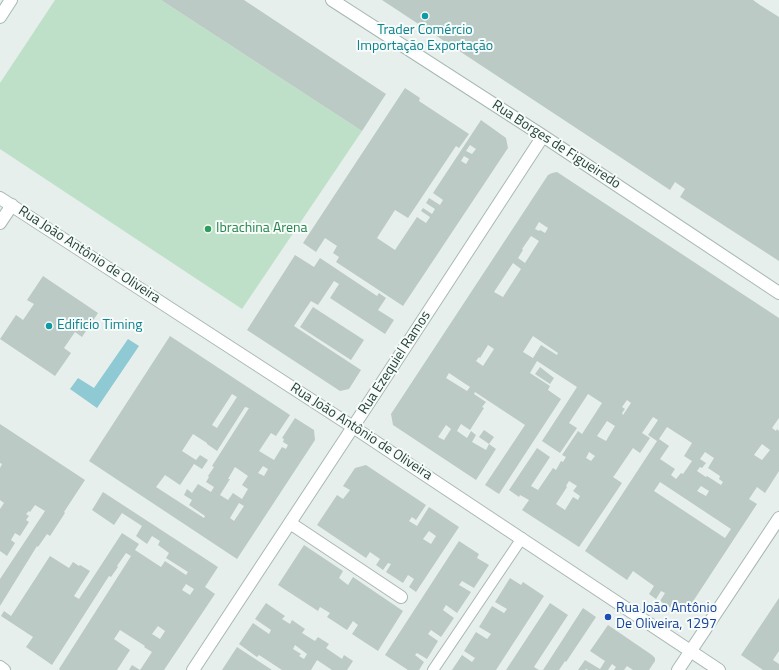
<!DOCTYPE html>
<html>
<head>
<meta charset="utf-8">
<style>
	body { margin:0 }
	canvas { display:block; background:#e6efeb }
</style>
</head>
<body>
<canvas width="779" height="670"></canvas>
<script>
const g = document.querySelector('canvas').getContext('2d');
g.lineJoin = 'round';
function paint(path, color) {
  g.fillStyle = color;
  g.fill(path, 'evenodd');
}
function stroke(path, color, width, dash) {
  g.strokeStyle = color;
  g.lineWidth = width;
  g.lineCap = dash ? 'butt' : 'round';
  g.setLineDash(dash || []);
  g.stroke(path);
}
function label(font, color, halo, rows, align = 'center') {
  g.font = font + ' "Titillium Web",sans-serif';
  g.lineWidth = 4;
  g.setLineDash([]);
  g.textBaseline = 'middle';
  g.strokeStyle = halo;
  g.fillStyle = color;
  for (const [text, x, y, turn = 0] of rows) {
    g.save();
    g.translate(x, y);
    g.rotate((+turn || 0) * Math.PI / 180);
    g.textAlign = isNaN(turn) ? turn : align;
    if (halo) g.strokeText(text, 0, 0);
    g.fillText(text, 0, 0);
    g.restore();
  }
}
paint(new Path2D(`
	M55,0H161L362,131L242,309L0,149V83Z`), '#bfe0c8');
paint(new Path2D(`
	M128,339L139,346L97,408L70,389L78,378L94,388Z`), '#8ec9d4');
paint(new Path2D(`
	M161,0H244L386,94L362,131Z
	M382,0H753L760,5L779,17V261L680,197L685,189L675,182L670,190Z
	M405,88L420,98L419,101L469,134L459,148L456,146L408,218L395,210L377,238L395,250L417,217L426,223L430,217L421,211L423,208L432,214L435,209L426,203L429,198L440,205L443,200L433,193L481,120L506,138L508,148L403,306L336,262L339,257L333,253L337,246L325,238L316,252L303,243ZM470,145L476,149L472,154L466,151ZM464,156L469,159L466,164L461,161Z
	M557,172L779,318V418L772,428L776,431L777,429L779,431V471L765,493L757,487L749,499L757,504L686,612L676,611L660,601L665,593L661,591L656,599L649,594L654,586L633,571L627,580L585,551L657,441L648,435L658,420L653,417L642,433L650,438L640,453L633,448L614,476L613,477L622,483L579,547L522,510L529,500L520,495L519,497L509,490L537,448L550,457L531,486L538,490L553,468L556,470L561,461L563,462L566,457L562,455L578,431L582,434L602,403L588,394L569,423L577,428L560,453L542,441L577,387L537,361L530,373L550,386L548,390L561,399L499,494L485,485L525,425L475,392L474,394L486,402L482,407L484,408L470,430L461,424L457,431L467,438L471,431L476,435L472,442L486,450L489,444L496,449L476,480L393,425L391,414L548,175L552,173ZM539,222L548,228L545,233L540,230L539,231L535,229ZM531,236L539,241L525,263L518,258L523,250L522,249ZM513,263L521,269L503,297L494,292ZM533,336L558,353L557,355L541,345L533,358L523,352ZM488,345L494,349L483,366L476,361L479,357L480,358ZM449,373L470,387L467,391L446,378ZM627,400L631,403L623,415L622,413L625,409L622,407ZM607,421L615,426L606,441L597,436ZM446,425L451,429L444,440L438,437ZM667,427L692,443L684,456L692,461L683,474L681,473L676,479L671,475L675,469L660,459L669,446L659,439ZM762,444L770,450L762,460L754,455ZM589,452L595,456L591,461L586,458ZM705,452L714,458L708,468L720,476L719,479L723,482L721,485L707,476L706,477L697,471L700,467L702,468L706,463L700,459ZM569,481L577,486L573,491L580,496L578,500L573,497L565,510L556,504L567,487L566,486ZM660,482L731,529L725,538L654,491ZM701,486L709,491L706,496L697,491Z
	M295,255L314,267L320,258L377,296L379,293L386,298L378,310L394,320L385,334L330,298L339,284L334,281L318,305L311,301L294,326L361,370L349,389L340,391L247,330Z
	M43,276L98,313L82,337L75,332L64,348L71,353L55,376L0,339L16,315L23,320L34,304L27,300Z
	M313,307L364,340L351,360L300,327Z
	M170,336L290,415L276,436L271,433L259,451L274,460L282,447L286,449L288,445L283,442L284,439L282,438L295,418L314,430L315,440L237,559L89,461ZM232,394L237,397L217,428L212,425ZM245,407L249,408L212,466L214,467L208,476L209,477L206,482L214,487L211,492L198,484L192,493L187,489L184,495L192,500L189,505L205,516L204,518L156,487L165,475L180,485L194,464L202,469L208,460L200,455L196,460L182,451L193,434L207,443V444L217,451ZM263,466L268,469L264,476L258,473ZM235,467L248,476L242,485L248,489L242,499L233,493L228,500L220,495L230,479H228ZM239,503L244,506L234,521L230,518Z
	M540,367L554,378L550,384L535,374Z
	M0,424L85,480L64,512L65,513L50,536L47,534L38,547L37,546L0,606V579L45,511L35,505L30,512L29,511L26,514L29,516L26,520L29,522L20,536L15,533L11,540L15,543L7,556L0,551V509L4,503L0,500V468L2,464L0,463Z
	M484,430L494,437L489,444L479,437Z
	M366,465L426,505L416,520L412,517L409,521L417,526L429,507L459,527L416,592L409,587L414,579L408,575L403,583L386,572L391,564L388,563L383,570L376,565L380,559L370,552L366,558L317,525L337,495L343,499L350,490L343,486L355,468ZM429,531L436,536L431,544L423,539Z
	M103,492L218,567L205,587L215,594L164,670H129L132,665L140,670L152,652L144,647L145,646L120,630L114,639L130,650L117,670H60L59,669L131,556L126,553L117,566L118,567L111,577L109,576L52,665L26,647L33,637L1,616L4,611L11,616L50,556L69,568L73,562L79,566L80,565L90,571L74,596L79,599L122,533L139,544L135,550L161,567L165,561L186,575L188,572L166,558L169,553L158,545L160,541L152,536L147,544L136,536L142,526L122,513L114,525L92,510ZM186,584L194,589L190,595L182,590ZM158,626L165,631L160,639L152,634Z
	M459,541L479,554L477,558L489,565L474,588L462,581L459,585L471,592L457,613L446,605L443,610L454,618L441,637L431,630L428,634L438,641L427,659L417,653L415,655L424,662L419,670H408L385,655Z
	M304,545L343,571L339,578L348,585L353,577L403,611L378,651L352,634L358,625L353,621L347,630L327,617L330,613L320,607L318,611L278,585Z
	M510,578L521,585L523,582L544,596L496,670H452L462,655L472,662L475,658L464,651L476,632L487,639L491,634L479,627L492,606L504,613L507,609L495,602Z
	M779,598V651L773,660L779,664V670H763L741,655Z
	M266,603L285,616L282,619L290,624L292,620L305,629L302,633L315,641L318,637L329,644L326,648L342,659L344,655L353,661L347,670H332L317,660L311,670H282L259,655L257,657L239,644L253,623L269,634L271,630L255,619ZM295,645L307,654L304,659L299,656L301,654L293,649Z
	M550,603L568,615L534,667L539,670H506Z
	M583,608L596,617L566,662L565,661L559,670H543Z
	M608,625L652,655L655,658V661L649,670H633L627,666L624,670H614L616,667L612,664L608,670H588L586,669L585,670H578L585,660L600,669L605,661L590,651Z
	M237,647L272,670H222Z`), '#bbcac4');
const lane = new Path2D(`
	M433,670L522,538`);
const street = new Path2D(`
	M332,0L543,136L779,293
	M0,198L353,427L719,670
	M0,223L12,205
	M290,523L401,597
	M0,667L4,670
	M193,670L353,427L543,136
	M678,670L779,518`);
const secondary = new Path2D(`
	M0,17L11,0`);
stroke(lane, '#a8b8b2', 12);
stroke(street, '#a8b8b2', 14);
stroke(secondary, '#a4bbb3', 14);
stroke(lane, '#fff', 10);
stroke(street, '#fff', 12);
stroke(secondary, '#fff', 12);
for (const [x, y, r, color] of [
	[425,16,4,"#0f9aa8"],
	[208,229,4,"#2e9e5b"],
	[49,326,4,"#0f9aa8"],
	[608,617,4,"#1a4fb4"]
]) {
  const dot = new Path2D();
  dot.arc(x, y, r, 0, 2 * Math.PI);
  g.fillStyle = color;
  g.fill(dot);
  stroke(dot, '#f7fbf9', 1.5);
}
label('14px', '#0d838f', '#f7fbf9', [
	["Trader Comércio",425,31],
	["Importação Exportação",425,47],
	["Edificio Timing",57,326,"left"]
]);
label('14px', '#24423a', '#f7fbf9', [
	["Rua Borges de Figueiredo",556,145,33],
	["Rua João Antônio de Oliveira",89,255,33],
	["Rua Ezequiel Ramos",395,363,-57],
	["Rua João Antônio de Oliveira",361,432,33]
]);
label('14px', '#27864d', '#f7fbf9', [
	["Ibrachina Arena",216,229]
], 'left');
label('14px', '#164399', '#f7fbf9', [
	["Rua João Antônio",616,609],
	["De Oliveira, 1297",616,625]
], 'left');
</script>
</body>
</html>
